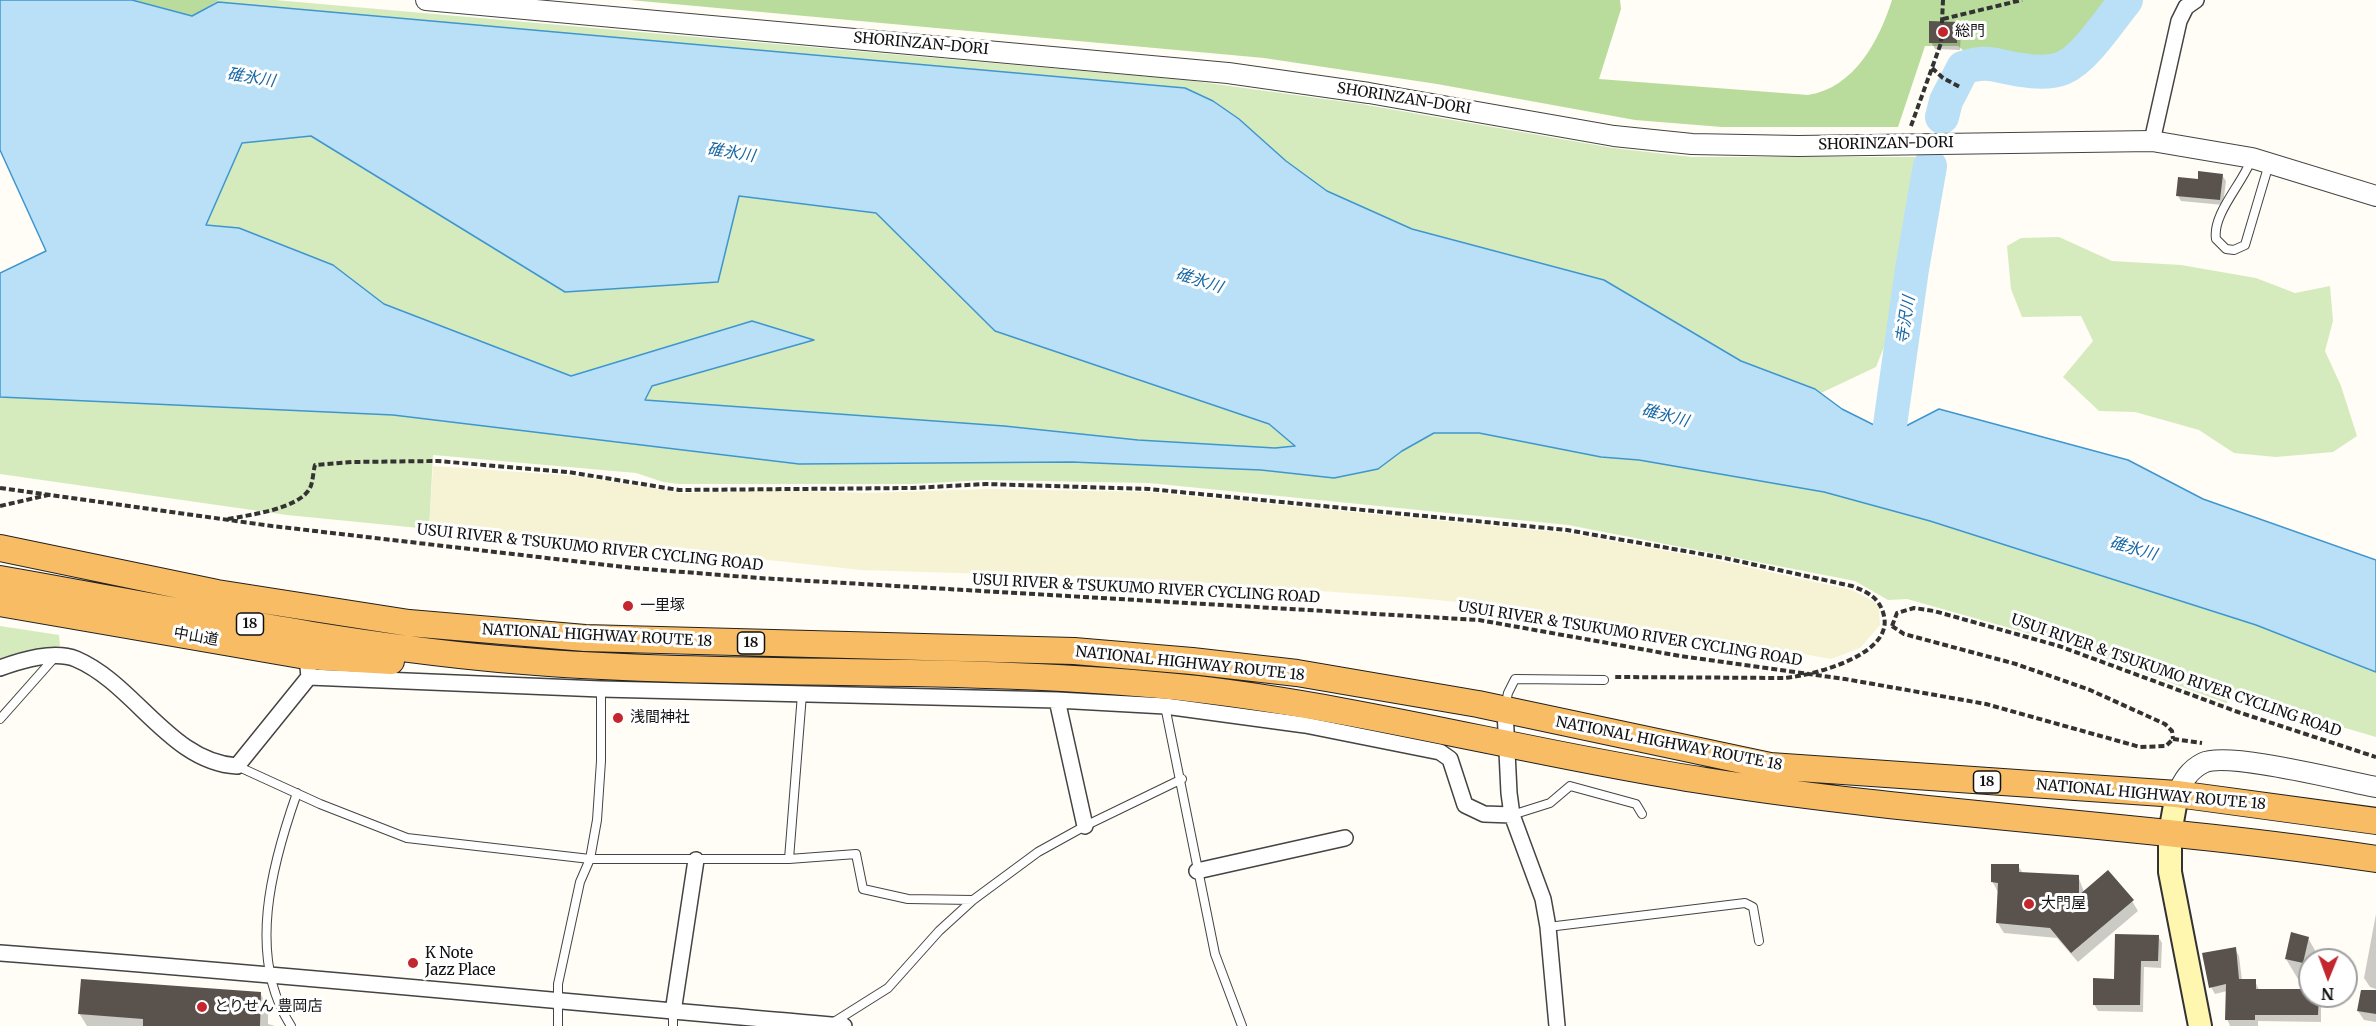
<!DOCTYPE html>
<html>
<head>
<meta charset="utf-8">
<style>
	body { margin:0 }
	#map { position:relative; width:2376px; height:1026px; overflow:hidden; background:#fffdf5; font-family:Merriweather,serif }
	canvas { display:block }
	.north { position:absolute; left:2298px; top:948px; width:60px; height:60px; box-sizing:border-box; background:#fff; border:2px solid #a0a0a0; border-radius:50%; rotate:181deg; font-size:16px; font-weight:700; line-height:24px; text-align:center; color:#111 }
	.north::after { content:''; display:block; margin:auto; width:21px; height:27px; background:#c4262e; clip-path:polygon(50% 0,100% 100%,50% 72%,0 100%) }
</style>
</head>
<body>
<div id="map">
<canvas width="2376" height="1026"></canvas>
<div class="north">N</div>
</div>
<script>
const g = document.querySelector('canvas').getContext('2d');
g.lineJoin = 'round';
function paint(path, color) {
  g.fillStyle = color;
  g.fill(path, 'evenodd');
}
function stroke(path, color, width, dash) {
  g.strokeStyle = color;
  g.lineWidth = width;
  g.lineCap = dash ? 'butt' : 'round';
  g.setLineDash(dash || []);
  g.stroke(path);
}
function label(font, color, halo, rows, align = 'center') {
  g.font = font + ' Merriweather,"Noto Sans JP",serif';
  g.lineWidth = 6;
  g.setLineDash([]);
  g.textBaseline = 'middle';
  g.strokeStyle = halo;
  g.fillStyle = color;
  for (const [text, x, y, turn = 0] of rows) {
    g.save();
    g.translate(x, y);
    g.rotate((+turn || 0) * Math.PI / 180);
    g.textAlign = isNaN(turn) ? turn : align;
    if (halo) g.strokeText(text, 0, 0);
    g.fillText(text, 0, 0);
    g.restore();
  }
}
paint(new Path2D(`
	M433,466L577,476L683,493L775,490L867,493L988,489L1149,492L1568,533L1711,559L1852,590L1875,602L1879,609L1880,625L1860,648L1831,659L1712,638L1640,633L1501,606L1405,597L1150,579L861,570L574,539L429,529Z`), '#f6f3d4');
paint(new Path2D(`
	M219,0H275L1186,80L1361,104L1613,148L1692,157H1925L1893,324L1876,367L1821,393L1741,361L1603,280L1412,229L1327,191L1286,161L1239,119L1213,101L1185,88L218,2Z
	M311,135L372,171L750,197L876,213L995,331L1269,424L1295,446L1276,448L1138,440L1004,426L645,400L651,386L813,340L752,321L571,376L384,304L333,265L239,228L206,225L242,143Z
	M2059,237L2112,261L2181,265L2256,278L2295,293L2330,286L2333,321L2325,351L2341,386L2357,436L2333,452L2276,457L2234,453L2199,430L2135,412L2099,411L2063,377L2093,341L2081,316L2022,317L2011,289L2007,246L2021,238Z
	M0,397L393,415L799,464L1072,462L1261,470L1334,478L1378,469L1402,451L1434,433H1479L1601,457L1639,460L1824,492L1930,521L2256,625L2376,672V737L2236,696L2226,703L2063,643L1907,599L1888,600L1855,581L1568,525L1149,483L985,480L913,484H679L663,482L636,473L433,455L429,529L287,515L0,474Z
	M0,626L59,635L60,646L0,659Z`), '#d5ebbd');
paint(new Path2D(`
	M132,0H219L192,16Z
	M630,0H1620L1621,9L1599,79L1808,95C1854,88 1879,41 1892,0H2122L2079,49L2050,65H2035L2002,56H1970L1958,46H1925L1898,127H1722L1635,120L1437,84L1264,58Z`), '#b9dc9c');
const water = new Path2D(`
	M0,0H132L192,16L218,2L1185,88L1213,101L1239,119L1286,161L1327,191L1412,229L1604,280L1741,361L1815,389L1842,409L1880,428L1904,427L1939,409L2128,460L2203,499L2376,560V672L2256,625L1930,521L1824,492L1639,460L1601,457L1479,433H1434L1402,451L1378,469L1334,478L1261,470L1072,462L799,464L393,415L0,397V273L46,251L0,150ZM311,136L565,292L718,282L739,196L876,213L995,331L1269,424L1295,446L1275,448L1138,440L1004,426L645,400L652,386L814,340L752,321L571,376L384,304L333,265L239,228L206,225L242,143Z`);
paint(water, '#b9e0f7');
stroke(water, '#3f96cf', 1.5);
paint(new Path2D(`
	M1957,23L1961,30L1960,50L1935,49L1931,42Z
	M2222,175L2226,181L2223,205L2181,201L2178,196L2199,180Z
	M2018,866L2023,873L2078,876L2084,892L2132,901L2138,911L2078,962L2057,938L2004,933L1997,922L1998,892L1992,881Z
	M2376,914V989L2370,987L2364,978Z
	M2158,936L2162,943L2161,968L2144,967L2143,1012L2098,1011L2094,1004Z
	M2308,938L2320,959L2310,960V982L2298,979L2286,959Z
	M2235,949L2239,956L2242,980L2255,981L2259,990L2310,991V996H2321V1022L2258,1021V1026H2230L2227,1019V991L2215,994L2211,987Z
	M2376,991V1022L2364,1020L2358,1011Z
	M260,993L268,1007V1024L275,1026H87L79,1013Z`), '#0003');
stroke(new Path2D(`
	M1942,117L1946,101L1963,68C1990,59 1996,67 2022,70C2034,72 2051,73 2063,68C2085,59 2111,18 2126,0
	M1877,474L1889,432L1912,269L1930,166`), '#b9e0f7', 34);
paint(new Path2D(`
	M1929,21L1958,22L1957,43H1929Z
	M2198,171L2223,174L2220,200L2176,196L2178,177L2198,179Z
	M1991,864H2019V872L2079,875V895L2108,870L2134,900L2071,953L2050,928L1996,923L1998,883L1991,882Z
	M2291,932L2309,937L2303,963L2285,959Z
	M2115,934L2159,935L2158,961H2141L2140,1005H2093V978L2114,979Z
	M2236,947L2239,979H2256V989H2310V996H2319L2318,1015H2255V1020H2225L2226,984L2209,988L2202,953Z
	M81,979L261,992L260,1026H143V1019L78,1014Z
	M2361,990H2376V1014L2357,1011Z`), '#5a524d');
const service = new Path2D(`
	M2252,158C2243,183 2212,214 2216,239L2226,249L2234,250L2245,245L2269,164
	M1165,706L1215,954L1242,1026
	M1505,707L1508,693L1515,679L1604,680
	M0,719L55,657
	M237,766L320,804L407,838L590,859H789L856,854L863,889L908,899L973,900
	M1512,815L1550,803L1570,786L1636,804L1642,814
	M789,859L802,694
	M1548,927L1745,903L1753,907L1759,941
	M834,1022L888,988L939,931L973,900L1038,852L1085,826L1182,779
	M291,1026C246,957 272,864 297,793
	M558,1026V984L580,882L590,859L597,820L601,761V689
	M673,1026V1012`);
const minor = new Path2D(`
	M2152,141L2179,21L2186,7L2196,0
	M0,668C22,660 54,650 76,659C135,684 170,762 237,766L309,677L308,667
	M309,677L601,689L1057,700L1165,706L1305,725L1440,752L1450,759L1465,805L1484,814L1512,815
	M1057,700L1085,826
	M1505,710L1509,793L1512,815L1543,899L1548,927L1557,1026
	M1197,871L1345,838
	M0,953C282,974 563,1002 844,1026
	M673,1012L696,860`);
const tertiary = new Path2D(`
	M426,0L1228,73L1369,93L1614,136L1692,144L1798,146L2152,141L2252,158L2376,196
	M2177,794C2183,781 2189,770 2203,763C2227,751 2344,781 2376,787`);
const secondary = new Path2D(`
	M2177,794L2170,833V872L2200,1026`);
const trunk = new Path2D(`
	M0,548L217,593L409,623L585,638L1074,651L1192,661L1297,673L1478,704L1770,766L2177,794L2376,821
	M0,579C166,608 331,644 499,659C731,680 965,663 1197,689C1368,709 1536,755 1706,781C1928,816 2154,825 2376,859
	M0,603L306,656L391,661`);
stroke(service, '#444', 10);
stroke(minor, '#444', 18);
stroke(tertiary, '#444', 22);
stroke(secondary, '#333', 26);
stroke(trunk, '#222', 28);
stroke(new Path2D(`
	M1943,19L2022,0
	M1932,68L1943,78L1960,87
	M1911,126L1941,43L1943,0
	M0,488L272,526L633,568L759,578L1479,620L1680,656L1845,679L1986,704L2140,747L2166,746L2173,739
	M0,506L48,495
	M228,519C249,515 299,509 310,488C313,482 313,472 315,465L352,462L437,461L568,472L679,490L913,488L986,484L1149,489L1567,530L1724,558L1852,586C1868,592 1880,598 1884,616C1893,655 1814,675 1785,678L1613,677
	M1892,626L1897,613L1914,608L1934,611L2059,646L2238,712L2376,757
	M1892,626L1904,634L2016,664L2090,690L2165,724L2172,731L2173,739
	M2173,739L2202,743`), '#333', 4, [6, 3]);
stroke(service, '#fff', 8);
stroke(minor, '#fff', 15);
stroke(tertiary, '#fff', 20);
stroke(secondary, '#fff6b0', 22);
stroke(trunk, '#f7bc64', 26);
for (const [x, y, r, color] of [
	[1943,32,6,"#c4262e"],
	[628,606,6,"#c4262e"],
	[618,718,6,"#c4262e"],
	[2029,904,6,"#c4262e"],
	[413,963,6,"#c4262e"],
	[202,1007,6,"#c4262e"]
]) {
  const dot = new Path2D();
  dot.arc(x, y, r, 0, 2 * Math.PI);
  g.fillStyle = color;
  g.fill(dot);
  stroke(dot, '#fff', 2);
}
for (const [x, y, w] of [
	[250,624,27],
	[751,643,27],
	[1987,782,27]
]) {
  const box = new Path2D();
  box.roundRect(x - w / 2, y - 11, w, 22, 4.5);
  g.fillStyle = '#fff';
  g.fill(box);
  stroke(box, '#111', 1.5);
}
label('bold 14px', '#111', null, [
	["18",250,624],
	["18",751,643],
	["18",1987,782]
]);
label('15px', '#111', '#fff', [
	["総門",1955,32],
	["一里塚",640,606],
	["浅間神社",630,718],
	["大門屋",2041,904],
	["K Note",425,954],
	["Jazz Place",425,971],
	["とりせん 豊岡店",214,1007]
], 'left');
label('15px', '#111', '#fff', [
	["SHORINZAN-DORI",921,44,5],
	["SHORINZAN-DORI",1404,99,9],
	["SHORINZAN-DORI",1886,144,-1],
	["USUI RIVER & TSUKUMO RIVER CYCLING ROAD",590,548,6],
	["USUI RIVER & TSUKUMO RIVER CYCLING ROAD",1146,589,3],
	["USUI RIVER & TSUKUMO RIVER CYCLING ROAD",1630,634,9],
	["NATIONAL HIGHWAY ROUTE 18",597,636,3],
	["中山道",196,637,10],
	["NATIONAL HIGHWAY ROUTE 18",1190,664,6],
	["USUI RIVER & TSUKUMO RIVER CYCLING ROAD",2176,676,19],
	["NATIONAL HIGHWAY ROUTE 18",1669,744,11],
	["NATIONAL HIGHWAY ROUTE 18",2151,795,5]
]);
label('italic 16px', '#1768a6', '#fff', [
	["碓氷川",251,78,9],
	["碓氷川",731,153,9],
	["碓氷川",1199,281,18],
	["寺沢川",1906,320,-81],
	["碓氷川",1665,416,15],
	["碓氷川",2133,549,16]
]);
</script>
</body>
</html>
